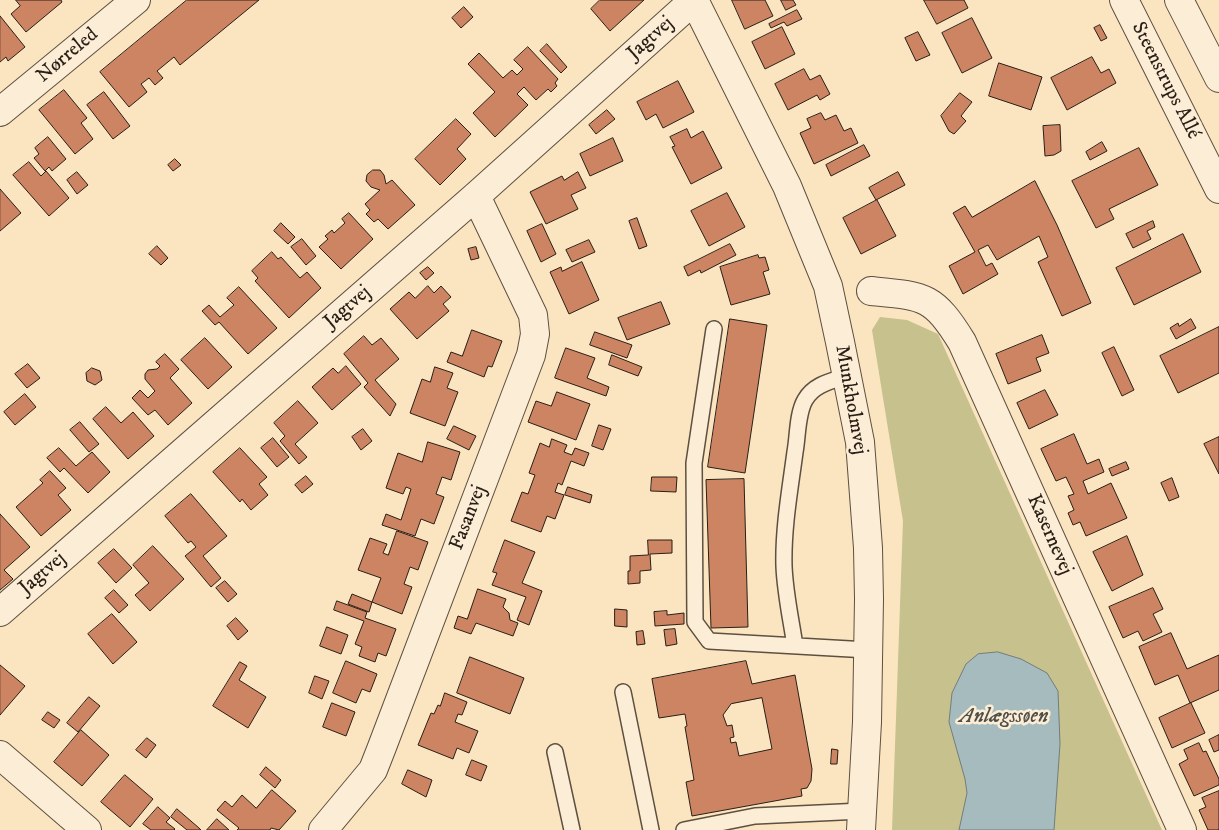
<!DOCTYPE html>
<html>
<head>
<meta charset="utf-8">
<style>
	body { margin:0 }
	canvas { display:block; background:#fbe4c0 }
</style>
</head>
<body>
<canvas width="1219" height="830"></canvas>
<script>
const g = document.querySelector('canvas').getContext('2d');
g.lineJoin = 'round';
function paint(path, color) {
  g.fillStyle = color;
  g.fill(path, 'evenodd');
}
function stroke(path, color, width, dash) {
  g.strokeStyle = color;
  g.lineWidth = width;
  g.lineCap = dash ? 'butt' : 'round';
  g.setLineDash(dash || []);
  g.stroke(path);
}
function label(font, color, halo, rows, align = 'center') {
  g.font = font + ' "IM FELL DW Pica",serif';
  g.lineWidth = 5;
  g.setLineDash([]);
  g.textBaseline = 'middle';
  g.strokeStyle = halo;
  g.fillStyle = color;
  for (const [text, x, y, turn = 0] of rows) {
    g.save();
    g.translate(x, y);
    g.rotate((+turn || 0) * Math.PI / 180);
    g.textAlign = isNaN(turn) ? turn : align;
    if (halo) g.strokeText(text, 0, 0);
    g.fillText(text, 0, 0);
    g.restore();
  }
}
paint(new Path2D(`
	M880,317L907,320L938,334L1162,830H892L903,521L872,330Z`), '#c7c18d');
const water = new Path2D(`
	M998,652L1021,659L1047,673L1058,691L1060,744L1054,830H959L967,793L965,779L949,722L952,693L966,664L978,654Z`);
paint(water, '#a5bbbe');
stroke(water, '#737d7b', 1);
const building = new Path2D(`
	M16,0H61L62,2L26,32L11,14L20,6Z
	M187,0H259L180,65L174,57L157,71L163,78L155,85L149,78L141,84L147,92L129,107L100,72Z
	M600,0H644L610,31L591,9Z
	M732,0H765L773,16L745,29Z
	M781,0H793L796,5L786,10Z
	M924,0H964L968,8L937,24Z
	M464,7L473,17L461,28L452,18Z
	M797,10L802,19L787,26L784,22L771,28L769,24Z
	M0,16L25,47L8,61L6,57L0,62Z
	M972,18L992,58L962,73L942,33Z
	M1100,25L1107,38L1101,41L1094,28Z
	M782,27L795,54L765,69L752,42Z
	M918,32L930,55L916,61L905,38Z
	M547,44L567,67L561,73L540,51Z
	M528,47L558,79L555,83L557,86L551,92L548,89L536,100L524,87L517,94L528,105L495,137L473,113L495,92L468,64L479,53L503,78L512,70L517,75L523,69L514,60Z
	M1092,57L1101,73L1109,69L1116,83L1067,110L1051,78Z
	M999,63L1042,77L1031,110L989,96Z
	M804,69L810,80L820,75L830,94L820,100L817,95L788,110L775,84Z
	M678,81L694,112L663,128L656,114L646,120L637,102Z
	M64,90L87,118L81,123L93,139L75,154L39,110Z
	M104,92L130,126L113,139L87,105Z
	M960,93L972,102L961,116L966,121L954,134L949,131L941,116Z
	M607,110L615,119L596,134L589,125Z
	M821,113L825,120L836,115L844,131L851,128L858,143L814,164L800,133L811,128L807,119Z
	M456,119L471,134L457,149L466,159L440,185L415,159Z
	M1060,125L1061,151L1054,155L1045,156L1043,126Z
	M687,129L691,138L703,131L722,168L691,184L672,147L675,146L670,137Z
	M48,137L66,159L52,171L49,167L45,171L34,158L39,154L35,148Z
	M613,138L623,161L590,176L580,154Z
	M1102,142L1107,151L1090,160L1086,152Z
	M864,145L870,156L831,176L826,165Z
	M1139,148L1158,185L1109,209L1114,219L1096,228L1072,181Z
	M175,159L181,165L173,171L168,165Z
	M29,162L41,176L46,171L69,198L49,216L13,175Z
	M373,170H380L384,175L386,184L392,180L415,205L388,229L378,219L374,222L366,214L370,210L365,204L380,190L371,187L366,181L367,175Z
	M77,172L88,185L77,194L67,180Z
	M578,172L586,188L571,195L578,209L546,224L530,192L562,176L564,180Z
	M898,172L905,185L876,200L869,188Z
	M1035,181L1057,225L1091,303L1062,316L1038,262L1048,257L1039,236L997,260L988,245L978,250L986,266L992,263L998,274L963,294L949,266L975,252L953,213L965,206L972,217Z
	M0,189L21,213L0,231Z
	M727,193L745,227L709,246L691,211Z
	M877,200L896,236L861,254L843,218Z
	M349,213L373,239L341,269L319,247L328,239L325,236L332,230L334,233L345,223L342,219Z
	M637,218L647,246L639,249L629,221Z
	M1153,221L1155,227L1147,231L1151,239L1133,248L1126,234Z
	M281,223L295,237L288,244L274,231Z
	M542,224L556,254L541,262L527,231Z
	M1183,234L1201,272L1134,305L1116,268Z
	M302,239L316,256L306,265L291,247Z
	M589,240L595,252L572,262L566,250Z
	M730,244L736,255L701,273L700,270L688,276L684,267Z
	M157,246L168,258L161,265L149,254Z
	M476,247L479,258L471,260L468,249Z
	M272,252L278,259L281,257L300,278L307,272L321,288L289,318L255,281L258,278L252,271Z
	M758,255L759,258L765,257L769,270L763,272L770,294L731,305L720,267Z
	M582,262L599,300L569,314L550,272L561,267L562,271Z
	M428,267L434,273L426,280L420,273Z
	M428,286L434,293L441,286L451,297L443,304L449,311L417,339L390,309L409,292L415,298Z
	M239,287L277,328L248,354L219,322L215,325L202,311L209,305L220,317L234,305L227,298Z
	M661,302L670,324L627,340L618,318Z
	M730,319L767,325L745,473L708,467Z
	M1191,319L1196,328L1176,339L1170,328L1178,323L1179,326Z
	M1219,327V373L1178,393L1160,356Z
	M472,330L502,341L492,367L488,366L484,377L447,362L451,352L462,356Z
	M595,332L632,345L627,358L590,345Z
	M1042,335L1049,353L1036,358L1041,371L1008,384L996,354Z
	M364,336L372,345L381,338L399,359L375,380L396,404L390,416L364,387L368,383L344,354Z
	M205,338L232,367L208,389L181,360Z
	M1114,347L1134,390L1122,396L1102,353Z
	M566,348L595,358L587,378L609,387L606,396L555,378Z
	M165,354L179,369L170,378L192,403L168,425L155,410L148,415L132,398L140,390L148,398L155,391L145,379V374L148,370L157,369L160,366L156,362Z
	M612,355L642,367L638,376L609,365Z
	M28,364L40,378L27,388L15,374Z
	M346,366L361,384L332,410L312,387L333,368L338,373Z
	M435,367L453,373L447,388L458,392L445,426L410,413L422,379L430,382Z
	M92,368L100,371L102,380L95,385L87,381L86,373Z
	M1045,390L1058,415L1029,429L1017,403Z
	M557,392L590,404L576,440L528,422L536,401L551,406Z
	M25,394L36,407L15,425L4,412Z
	M298,401L318,423L295,444L307,457L299,464L280,441L285,436L274,423Z
	M106,407L121,423L133,412L154,436L128,459L93,419Z
	M80,422L99,444L89,452L70,430Z
	M599,425L611,429L603,450L592,446Z
	M454,426L476,436L469,450L447,439Z
	M363,429L372,441L361,450L352,437Z
	M1074,434L1087,464L1099,459L1104,472L1083,481L1088,494L1111,483L1127,518L1086,536L1080,522L1073,525L1068,513L1074,510L1068,496L1074,494L1066,477L1056,481L1041,449Z
	M1219,437V474L1204,444Z
	M273,438L289,457L277,467L261,448Z
	M552,439L567,445L564,452L572,455L575,448L589,453L584,466L571,461L562,485L558,483L555,492L564,495L555,519L547,516L541,532L511,521L522,492L528,494L535,475L529,473L540,443L549,447Z
	M428,442L460,452L451,480L442,477L436,494L444,497L434,524L421,519L415,536L382,525L386,514L401,520L411,489L406,487L403,494L386,488L398,453L422,462Z
	M59,448L76,466L92,452L110,472L88,493L64,468L60,472L47,458Z
	M240,448L267,477L259,484L268,495L251,510L242,499L240,502L213,472Z
	M1126,462L1129,469L1112,476L1109,469Z
	M50,471L66,488L58,495L71,510L41,536L16,507L43,483L40,480Z
	M306,476L313,484L302,493L295,485Z
	M652,477H677L676,492L651,491Z
	M1172,478L1179,497L1169,501L1161,483Z
	M744,479L748,627L711,628L706,480Z
	M568,487L592,495L590,503L565,495Z
	M191,494L227,536L203,556L221,578L211,587L185,556L196,547L191,541L188,543L165,516Z
	M0,514L30,547L4,570L13,579L0,590Z
	M397,531L428,542L418,570L410,567L404,584L412,587L402,614L372,602L369,612L348,604L352,594L372,602L381,578L358,570L370,538L387,544L383,553L388,555Z
	M1127,536L1143,575L1112,591L1093,552Z
	M505,540L535,552L522,583L542,591L529,625L517,620L526,597L492,585L497,573L493,572Z
	M648,540H672V553L650,554L651,570L640,571V583L628,584V571H630V556L648,555Z
	M153,546L184,579L150,611L135,595L149,583L133,565Z
	M114,549L132,568L116,583L98,563Z
	M225,581L237,594L228,602L216,588Z
	M1153,588L1163,609L1153,614L1162,632L1143,641L1138,631L1123,638L1109,607Z
	M478,589L506,599L503,607L509,613L510,620L518,623L513,636L476,623L471,634L454,628L458,616L467,619Z
	M114,590L128,605L119,613L105,598Z
	M337,601L367,612L365,618L396,629L386,656L378,653L375,662L359,656L362,647L355,644L364,621L334,610Z
	M615,609L627,610V627L615,626Z
	M667,611V615L684,613V624L655,626L654,612Z
	M112,614L137,642L113,664L88,634Z
	M236,618L248,631L238,640L227,626Z
	M327,627L348,635L341,654L320,646Z
	M675,629L677,644L666,646L664,630Z
	M643,631L645,644L637,645L636,632Z
	M1171,633L1187,669L1219,655V690L1190,703L1178,675L1155,685L1139,647Z
	M470,657L524,678L510,714L457,693Z
	M346,661L377,674L370,692L362,689L356,703L333,693Z
	M746,661L752,684L795,675L812,769L811,781L807,788L801,789L802,796L692,816L686,782L694,780L685,727L687,726L685,714L659,718L652,679ZM762,698L772,749L739,756L736,742L731,743L730,738L734,737L732,725L727,726L723,715L731,704Z
	M240,662L247,666L239,680L266,697L248,728L213,706Z
	M0,665L25,686L0,715Z
	M315,676L329,681L322,699L309,693Z
	M445,693L467,702L462,715L458,714L455,722L478,731L469,753L457,748L453,759L418,745L431,713L434,714L438,705L440,706Z
	M89,697L100,706L78,732L67,723Z
	M332,703L355,712L346,736L323,727Z
	M1191,703L1205,733L1172,748L1159,718Z
	M48,712L60,720L54,728L42,720Z
	M81,730L109,755L82,786L54,762Z
	M1219,735V750L1214,752L1209,740Z
	M147,738L156,745L146,758L136,750Z
	M1199,743L1203,752L1206,751L1219,779V785L1194,796L1179,764L1188,759L1184,750Z
	M832,749L838,750L837,764H831Z
	M472,760L487,766L481,781L466,775Z
	M266,767L281,780L275,788L260,775Z
	M408,770L432,780L426,797L402,784Z
	M125,775L153,799L130,827L101,802Z
	M272,790L296,811L279,830L271,828L270,830H237L239,828L217,810L225,801L232,807L242,795L256,808Z
	M1219,791V830H1208L1199,810L1206,807L1202,798Z
	M158,807L170,818L166,822L175,829L174,830H151L143,824Z
	M177,809L199,828L201,830H187L171,817Z
	M217,819L229,830H207Z`);
paint(building, '#cd8463');
stroke(building, '#291f16', 1);
const service = new Path2D(`
	M714,329L694,463L695,622L709,641L868,650
	M795,646C791,619 785,593 784,566C783,528 790,490 795,452C798,436 797,414 805,400C814,384 832,381 847,376
	M623,692L651,830
	M555,752L572,830
	M684,830L755,816L862,811`);
const minor = new Path2D(`
	M1124,0L1219,189
	M1179,0L1219,78
	M0,112L136,0
	M871,291C924,296 933,295 962,342L1182,830
	M0,612L476,196L694,0
	M0,755L87,830
	M323,830L373,770L382,747L531,355L535,334L533,315L476,196`);
const tertiary = new Path2D(`
	M694,0L787,186L828,286L840,342L860,442L868,548L869,599L867,722L861,830`);
stroke(service, '#5e5040', 18);
stroke(minor, '#5e5040', 30);
stroke(tertiary, '#5e5040', 30);
stroke(service, '#fcedd6', 15);
stroke(minor, '#fcedd6', 28);
stroke(tertiary, '#fcedd6', 28);
label('20px', '#291f16', '#fcedd6', [
	["Jagtvej",651,39,-42],
	["Nørreled",68,56,-40],
	["Steenstrups Allé",1165,81,63],
	["Jagtvej",348,308,-41],
	["Munkholmvej",850,400,80],
	["Fasanvej",469,518,-69],
	["Kasernevej",1049,535,66],
	["Jagtvej",43,574,-41]
]);
label('italic 21px', '#4e4e48', '#fcedd6', [
	["Anlægssøen",1004,718]
]);
</script>
</body>
</html>
